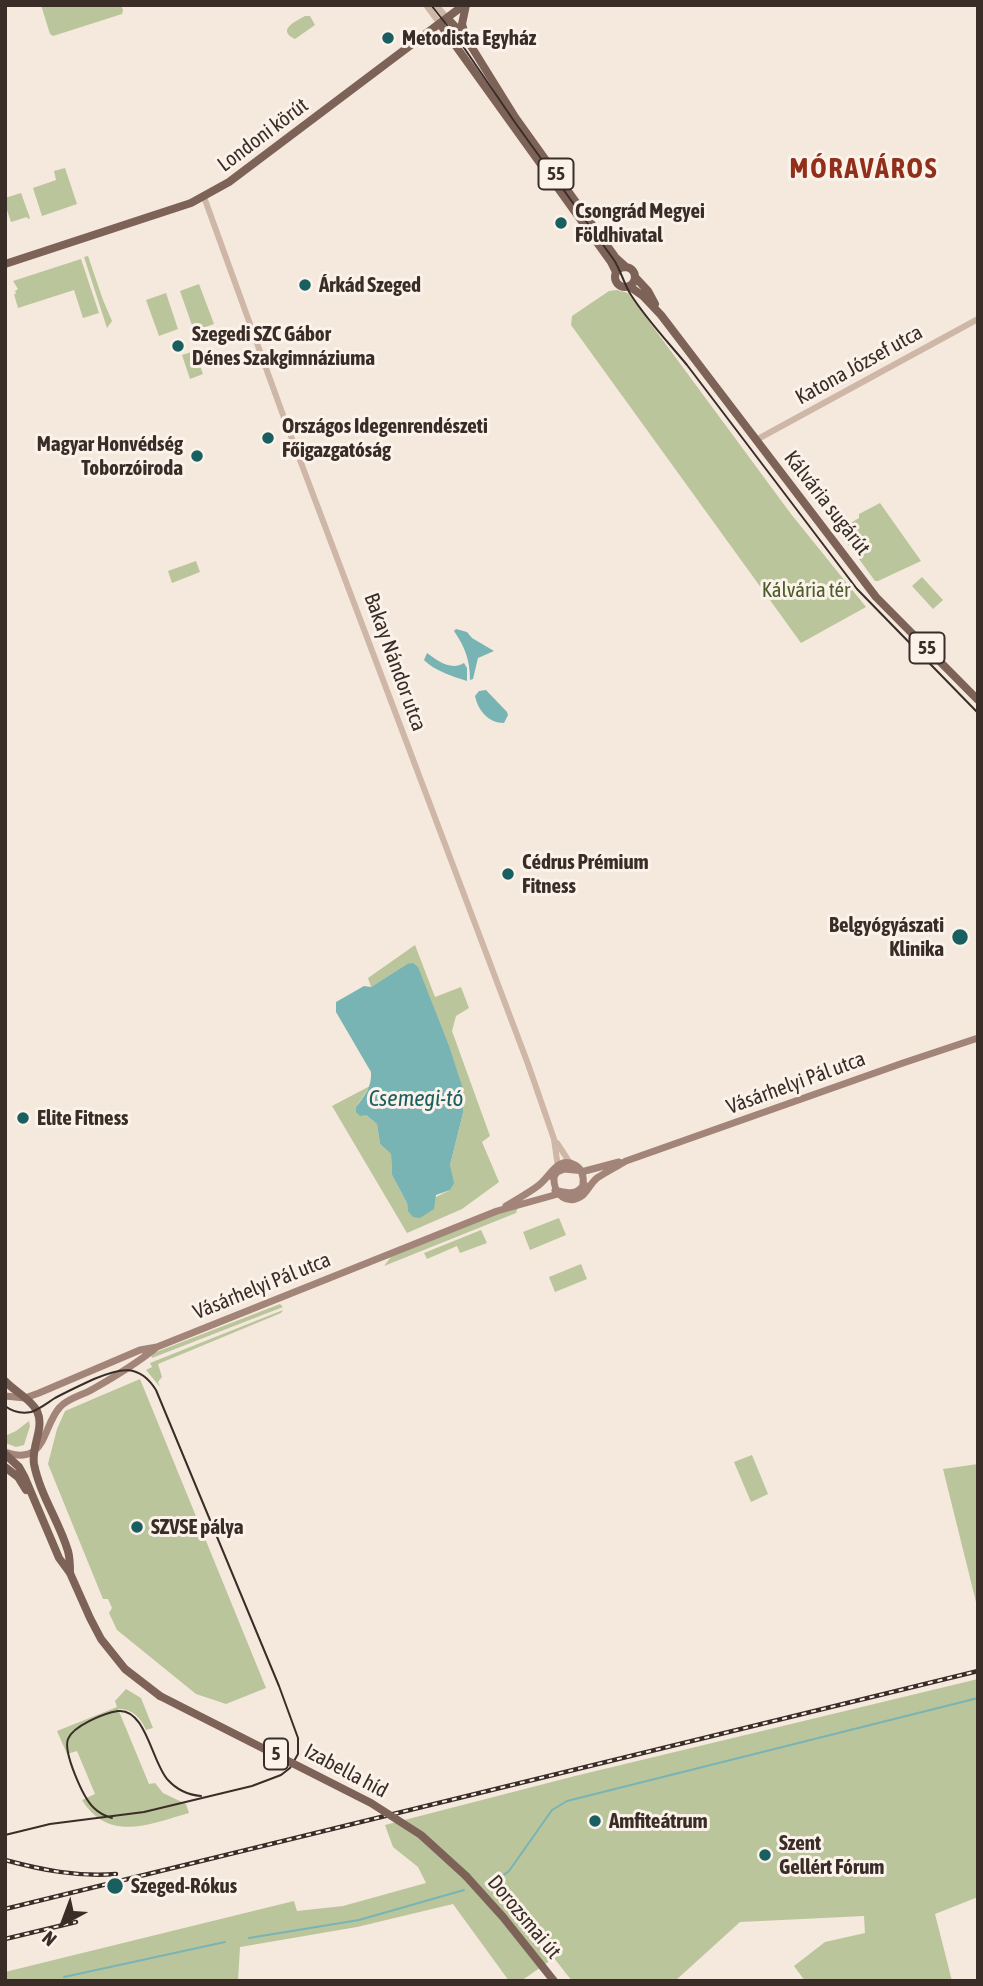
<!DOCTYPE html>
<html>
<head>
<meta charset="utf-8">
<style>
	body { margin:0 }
	#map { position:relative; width:983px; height:1986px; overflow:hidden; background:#f5e8dd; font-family:"Asap Condensed",sans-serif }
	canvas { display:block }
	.frame { position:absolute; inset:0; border:7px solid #3a2d28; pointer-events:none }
	.north { position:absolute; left:28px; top:1888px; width:70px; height:70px; -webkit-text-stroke:5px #fbf2ea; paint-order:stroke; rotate:221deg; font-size:19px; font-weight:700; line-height:28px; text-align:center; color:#3a2d28 }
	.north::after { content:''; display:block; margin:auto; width:24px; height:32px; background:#3a2d28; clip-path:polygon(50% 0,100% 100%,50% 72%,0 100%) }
</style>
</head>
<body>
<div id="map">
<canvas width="983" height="1986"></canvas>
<div class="frame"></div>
<div class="north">N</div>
</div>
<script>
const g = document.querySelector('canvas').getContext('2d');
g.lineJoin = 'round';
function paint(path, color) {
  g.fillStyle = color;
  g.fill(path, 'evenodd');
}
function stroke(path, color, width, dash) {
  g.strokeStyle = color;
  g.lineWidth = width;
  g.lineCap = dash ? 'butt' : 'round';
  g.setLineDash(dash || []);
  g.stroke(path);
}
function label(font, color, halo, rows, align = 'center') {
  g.font = font + ' "Asap Condensed",sans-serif';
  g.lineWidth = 6;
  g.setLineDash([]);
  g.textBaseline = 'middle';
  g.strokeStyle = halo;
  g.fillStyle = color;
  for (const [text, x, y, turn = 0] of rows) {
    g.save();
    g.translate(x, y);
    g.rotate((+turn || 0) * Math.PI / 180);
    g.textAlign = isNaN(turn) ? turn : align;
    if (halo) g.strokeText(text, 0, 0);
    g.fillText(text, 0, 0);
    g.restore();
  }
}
paint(new Path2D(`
	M41,5H121L123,10L122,14L53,36L50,34Z
	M305,16H310L315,25L295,39C276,30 296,21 305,16Z
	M65,168L77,204L42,216L33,188L56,180L54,171Z
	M21,193L30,218L28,219L27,217L11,222L5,204V198Z
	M88,256L103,300L112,321L107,328L84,257Z
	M81,259L99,313L83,318L74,290L18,308L14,294H16L15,291L18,289L13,281Z
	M199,284L214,324L194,331L180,291Z
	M617,290L628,293L791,514L866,607L801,643L571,325L572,316L609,291Z
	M166,293L178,329L159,336L146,300Z
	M195,351L203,374L190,379L182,355Z
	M880,503L921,561L878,581H875L859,559V556L865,551L860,544L853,548L850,547L837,531L859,518V514Z
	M196,561L200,572L172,583L168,571Z
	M922,577L943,600L933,609L912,586Z
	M415,945L435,997L461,987L469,1008L456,1016L452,1031L490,1136L482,1142L499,1182L462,1209L407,1233L332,1106L370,1086L356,1107L377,1124L380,1144L391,1154L392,1175L407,1203L408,1211L450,1190V1165L463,1113L407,964L371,987L368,978Z
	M518,1207L516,1213L384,1266L391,1257L500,1212Z
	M559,1218L566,1235L530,1250L523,1232Z
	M481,1230L487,1243L460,1253L457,1246L427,1259L424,1253Z
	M581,1264L587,1279L555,1292L549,1277Z
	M280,1304L283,1307L152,1358L151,1354Z
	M283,1310L281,1313L158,1364L162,1377L158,1382L160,1387L146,1370L152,1367L150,1363Z
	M140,1379L266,1688L226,1704L196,1694L117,1630L109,1613L112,1608L108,1599H103L48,1464L57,1429L65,1411Z
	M29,1421L30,1426L24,1445L16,1447L5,1443V1436L16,1431Z
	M752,1455L768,1494L751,1502L734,1462Z
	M978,1464V1610L943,1469Z
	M978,1679V1897L935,1914L952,1981H805L794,1966L825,1942L865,1933L864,1916L740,1922L675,1981H572L554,1958L521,1981H509L453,1904L357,1927L240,1947L238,1981H179L174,1979L146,1981H5V1972L294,1901L297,1911L343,1906L426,1883L418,1867L393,1847L385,1825L575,1776Z
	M126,1689L141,1698L153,1728L146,1730C140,1717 133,1709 118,1709L149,1784L155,1783L163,1793L186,1804L189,1813C150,1824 109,1843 82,1800L95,1794L77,1751L67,1754L57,1731L117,1707L115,1701Z`), '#bac59b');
paint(new Path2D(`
	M456,629L467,632L472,638L494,651L478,658L473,679L470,680C470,660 465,647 454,631Z
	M427,653C438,661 451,671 464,663L467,668V681C454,677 433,670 424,660Z
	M486,690L507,712L508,715L504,723C488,723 478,710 475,696L479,691Z
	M413,963L418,967L449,1046L463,1089V1113L450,1165L454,1183L450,1190L436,1195L434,1209L420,1218L413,1217L408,1211L407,1203L392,1175L391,1154L380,1144L377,1124L366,1115L360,1116L356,1112V1107C365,1095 372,1087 371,1072L336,1012V1002L364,986L371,987L407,964Z`), '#79b4b4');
stroke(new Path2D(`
	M502,1876L509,1871L552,1810L567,1801L978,1698
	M249,1938L359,1920L464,1890
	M64,1977L225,1942`), '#79b4b4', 2);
stroke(new Path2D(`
	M426,5L440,24
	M436,5L447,18
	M204,197L283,415L528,1064L554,1139L558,1167
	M756,440L978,319
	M557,1143L570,1163`), '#ceb7a7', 6);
stroke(new Path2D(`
	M553,1178L557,1172L564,1169L585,1171L619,1162
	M554,1178C553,1194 568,1207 583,1195C588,1190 591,1183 597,1178C606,1172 616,1167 626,1161L903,1063L978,1038
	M555,1190C568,1193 577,1196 584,1184
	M506,1206C517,1199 529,1193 539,1185C550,1177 558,1155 575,1165C582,1169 584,1177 583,1185
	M5,1396L25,1398L39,1393L140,1350L157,1347L497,1211L558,1194
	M5,1452C47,1467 42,1426 60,1407C68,1398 83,1395 93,1389C116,1376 136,1364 157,1347`), '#a28578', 7);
stroke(new Path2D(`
	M447,18L466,38L515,117L616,258L626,267
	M440,24L611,262L616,272
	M465,35L462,24L466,5
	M421,38L442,39L452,43
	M5,264L191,203L229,182L464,5
	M615 277a10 10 0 1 1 20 0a10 10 0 1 1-20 0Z
	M635,277L648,291L655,304
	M629,286L643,296L661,315L876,597L978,700
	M5,1381C15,1392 30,1398 37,1411C45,1428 31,1446 34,1464C40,1495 59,1521 68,1551C70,1558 70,1566 70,1573
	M5,1454L19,1467L25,1478L59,1558L70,1573L90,1618L101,1639L125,1669L160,1696
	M5,1467L18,1477L26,1490
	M466,1876L503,1917L554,1981`), '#7d6258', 8);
stroke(new Path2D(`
	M431,5L458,39L514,121L614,260C621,271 624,284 631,295C647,320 668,342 687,365L857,589L978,713
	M5,1406C13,1412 21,1414 31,1412C40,1409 47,1403 55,1398C68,1391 81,1385 94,1379C120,1368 139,1363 156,1390L279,1686L298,1738V1754L290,1768L281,1775L252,1786L144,1812L50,1824L5,1835
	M112,1818C105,1816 99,1813 94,1808C83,1798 63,1752 68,1739C73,1726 104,1713 118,1711C146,1708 152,1763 168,1780C177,1790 189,1795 201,1796`), '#3a2d28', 2);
const rail = new Path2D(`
	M5,1860C42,1870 77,1877 116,1874
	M5,1909L978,1671
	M5,1939L76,1922`);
stroke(rail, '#3a2d28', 4.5);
stroke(rail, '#fbf2ea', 2, [5]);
stroke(new Path2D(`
	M160,1696L371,1803L421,1835L466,1876`), '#7d6258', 8);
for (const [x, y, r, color] of [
	[388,38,7,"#1a5f60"],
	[561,223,7,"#1a5f60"],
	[305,285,7,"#1a5f60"],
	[178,346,7,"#1a5f60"],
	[268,438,7,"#1a5f60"],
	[197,456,7,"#1a5f60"],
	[508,874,7,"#1a5f60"],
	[960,937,9,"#1a5f60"],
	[23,1118,7,"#1a5f60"],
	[137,1527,7,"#1a5f60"],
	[595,1821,7,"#1a5f60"],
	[765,1855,7,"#1a5f60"],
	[115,1886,9,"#1a5f60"]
]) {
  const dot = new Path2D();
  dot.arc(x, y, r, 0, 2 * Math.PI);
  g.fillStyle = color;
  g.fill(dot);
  stroke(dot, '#fbf2ea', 2.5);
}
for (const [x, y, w] of [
	[556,174,35],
	[927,648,35],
	[276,1754,24]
]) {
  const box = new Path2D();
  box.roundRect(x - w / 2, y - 15.5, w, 31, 5);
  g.fillStyle = '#fbf2ea';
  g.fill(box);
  stroke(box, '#3a2d28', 2);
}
label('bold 19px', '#3a2d28', null, [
	["55",556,174],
	["55",927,648],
	["5",276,1754]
]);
label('bold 21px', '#3a2d28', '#fbf2ea', [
	["Metodista Egyház",402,38],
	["Csongrád Megyei",575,211],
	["Földhivatal",575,235],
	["Árkád Szeged",319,285],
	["Szegedi SZC Gábor",192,334],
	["Dénes Szakgimnáziuma",192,358],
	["Országos Idegenrendészeti",282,426],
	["Főigazgatóság",282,450],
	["Magyar Honvédség",183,444,"right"],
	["Toborzóiroda",183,468,"right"],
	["Cédrus Prémium",522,862],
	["Fitness",522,886],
	["Belgyógyászati",944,925,"right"],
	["Klinika",944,949,"right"],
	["Elite Fitness",37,1118],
	["SZVSE pálya",151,1527],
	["Amfiteátrum",609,1821],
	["Szent",779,1843],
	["Gellért Fórum",779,1867],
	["Szeged-Rókus",131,1886]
], 'left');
label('21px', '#3a2d28', '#fbf2ea', [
	["Londoni körút",263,135,-37],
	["Katona József utca",859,365,-29],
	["Kálvária sugárút",827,503,52],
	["Bakay Nándor utca",395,662,70],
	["Vásárhelyi Pál utca",796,1083,-20],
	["Vásárhelyi Pál utca",262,1286,-22],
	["Izabella híd",346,1771,28],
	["Dorozsmai út",524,1917,50]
]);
label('21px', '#4c5b2a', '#fbf2ea', [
	["Kálvária tér",806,590]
]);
label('italic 23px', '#1a5f60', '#fbf2ea', [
	["Csemegi-tó",416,1099]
]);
g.letterSpacing = '2px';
label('bold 28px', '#912f1a', '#fbf2ea', [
	["MÓRAVÁROS",864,169]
]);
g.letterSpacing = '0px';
</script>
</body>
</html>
